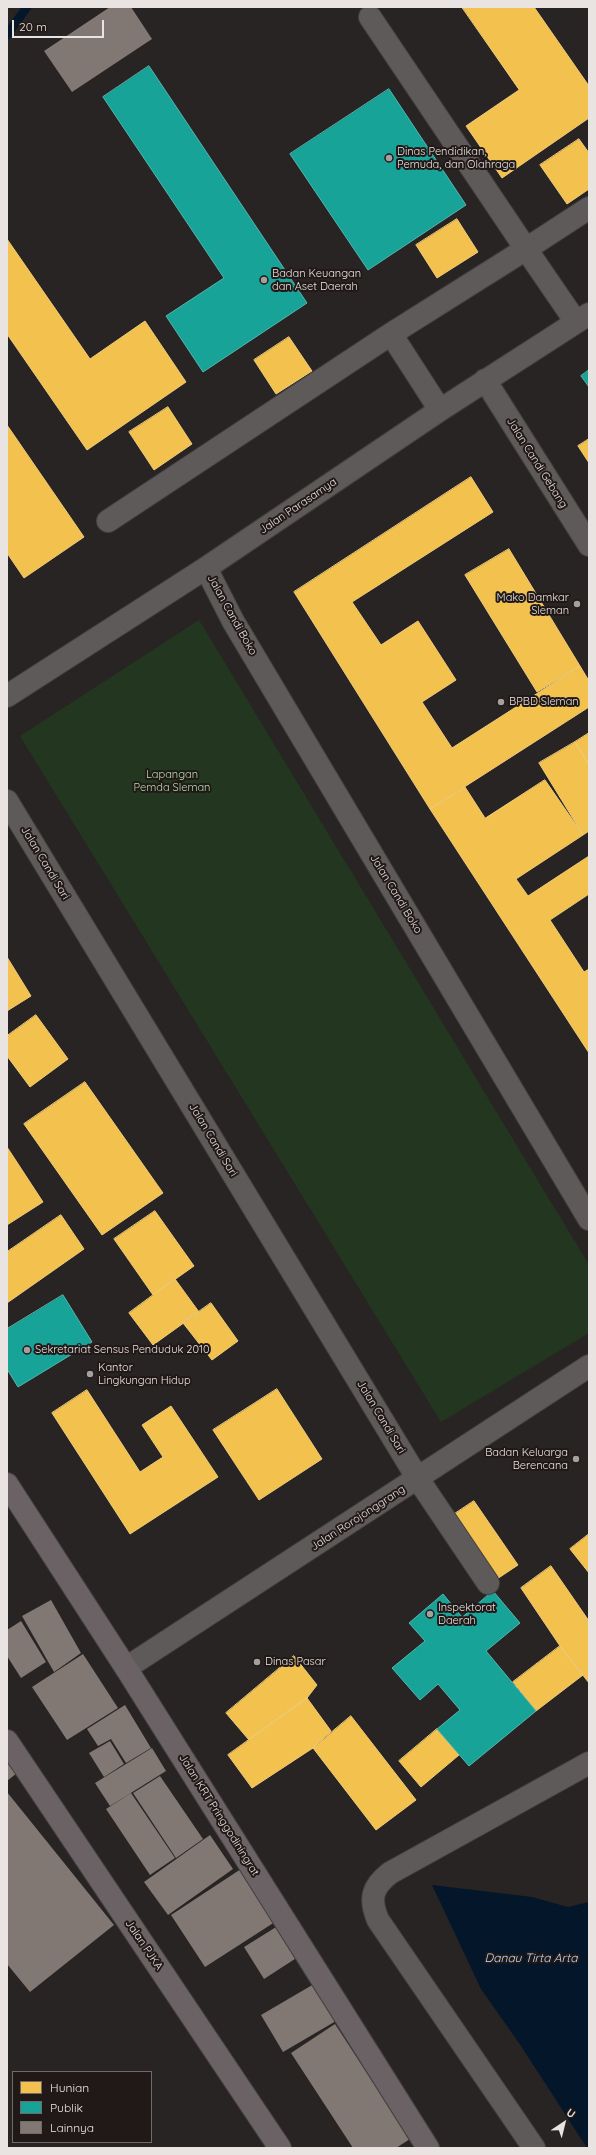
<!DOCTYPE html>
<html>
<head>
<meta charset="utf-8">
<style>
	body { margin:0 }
	#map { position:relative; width:596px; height:2155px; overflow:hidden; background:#282423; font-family:Quicksand,sans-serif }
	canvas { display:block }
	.frame { position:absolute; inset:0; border:8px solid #e9e3e1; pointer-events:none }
	.legend { position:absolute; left:12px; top:2071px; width:140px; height:72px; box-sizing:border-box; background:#211917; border:1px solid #716a68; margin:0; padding:5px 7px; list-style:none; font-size:12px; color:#e9e3e1 }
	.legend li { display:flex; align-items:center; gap:8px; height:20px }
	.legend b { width:20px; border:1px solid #716a68 }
	.north { position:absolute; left:544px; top:2103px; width:40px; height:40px; -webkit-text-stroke:3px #211917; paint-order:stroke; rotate:35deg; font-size:11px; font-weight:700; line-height:16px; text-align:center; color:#e9e3e1 }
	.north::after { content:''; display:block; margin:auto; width:14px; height:18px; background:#e9e3e1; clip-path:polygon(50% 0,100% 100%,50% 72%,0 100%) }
	.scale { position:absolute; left:12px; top:20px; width:92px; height:18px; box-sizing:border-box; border:2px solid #e9e3e1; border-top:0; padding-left:5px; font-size:12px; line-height:14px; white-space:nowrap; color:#e9e3e1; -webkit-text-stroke:3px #211917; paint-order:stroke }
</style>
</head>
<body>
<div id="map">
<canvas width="596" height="2155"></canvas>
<div class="frame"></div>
<ul class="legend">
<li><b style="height:11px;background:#f2c14e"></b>Hunian</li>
<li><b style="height:11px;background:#17a398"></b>Publik</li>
<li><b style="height:11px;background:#817873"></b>Lainnya</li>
</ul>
<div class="north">U</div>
<div class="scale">20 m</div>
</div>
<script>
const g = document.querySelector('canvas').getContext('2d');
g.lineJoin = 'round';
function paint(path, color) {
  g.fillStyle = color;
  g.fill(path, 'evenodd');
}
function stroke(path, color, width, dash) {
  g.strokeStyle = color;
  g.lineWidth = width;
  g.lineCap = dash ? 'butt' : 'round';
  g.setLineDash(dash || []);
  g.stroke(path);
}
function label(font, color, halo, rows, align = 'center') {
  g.font = font + ' Quicksand,sans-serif';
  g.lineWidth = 4;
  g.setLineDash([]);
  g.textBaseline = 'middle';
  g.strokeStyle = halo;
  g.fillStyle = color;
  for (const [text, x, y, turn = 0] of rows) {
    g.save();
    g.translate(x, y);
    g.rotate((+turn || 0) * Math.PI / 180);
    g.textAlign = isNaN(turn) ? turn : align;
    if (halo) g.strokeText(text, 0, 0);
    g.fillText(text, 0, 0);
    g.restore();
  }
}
paint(new Path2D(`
	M199,620L589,1265V1333L441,1422L20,736Z`), '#233620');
paint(new Path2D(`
	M432,1885L532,1897L568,1907L589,1902V2148H587L521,2046L481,1989Z`), '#041629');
const homes = new Path2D(`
	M462,7H534L589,86V118L502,178L466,126L519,90Z
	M579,139L589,153V189L567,204L540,165Z
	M457,219L478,252L437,278L416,245Z
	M7,239L90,359L145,321L186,382L87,450L7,334Z
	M289,337L312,371L276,394L254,360Z
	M168,407L192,444L154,470L129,432Z
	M7,425L84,537L24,578L7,553Z
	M589,439V463L578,446Z
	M471,477L493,512L352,602L381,645L418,621L456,680L422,702L452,748L580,666L589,681V707L430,809L294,592Z
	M509,549L580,666L537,692L465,575Z
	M589,733V765L575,742Z
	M575,742L589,765V831L583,835L539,763Z
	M545,780L583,835L516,879L528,896L589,856V894L550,920L584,972L589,969V1053L430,809L465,787L485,818Z
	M7,957L31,996L7,1011Z
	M36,1015L68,1059L30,1087L7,1056V1036Z
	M85,1082L163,1193L102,1235L24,1124Z
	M7,1147L43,1202L7,1225Z
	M155,1211L194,1266L153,1295L114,1239Z
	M61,1215L84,1249L7,1303V1252Z
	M175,1279L199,1312L153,1345L129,1313Z
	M211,1303L238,1341L212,1360L183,1323Z
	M277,1389L322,1459L259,1500L213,1430Z
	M87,1390L140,1472L163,1457L142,1425L171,1406L218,1477L130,1534L52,1413Z
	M474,1501L518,1565L497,1579L453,1515Z
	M589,1534V1573L570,1549Z
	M551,1566L589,1621V1683L560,1646L521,1588Z
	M560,1646L583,1675L536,1711L513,1682Z
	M294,1656L317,1685L307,1698L249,1740L226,1713Z
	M307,1698L331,1731L313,1748L252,1788L228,1755Z
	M351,1716L416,1800L376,1830L313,1748Z
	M437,1729L459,1755L421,1787L399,1761Z`);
paint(homes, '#f2c14e');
stroke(homes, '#efcb7a', 1);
const public = new Path2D(`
	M149,66L307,303L203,372L166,316L224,278L103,97Z
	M389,89L466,205L368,270L290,154Z
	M589,370V387L581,376Z
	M63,1295L92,1342L18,1387L7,1369V1329Z
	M493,1591L520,1623L486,1651L536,1711L469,1766L437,1729L460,1710L438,1684L420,1700L392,1668L425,1641L409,1623L443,1594L462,1617Z`);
paint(public, '#17a398');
stroke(public, '#56b6ae', 1);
stroke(new Path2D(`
	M7,35L27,7`), '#041629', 9);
paint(new Path2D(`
	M110,7H131L152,39L72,92L44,51Z
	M51,1600L81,1653L54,1672L22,1616Z
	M21,1621L46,1662L21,1678L7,1656V1630Z
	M83,1654L118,1708L67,1740L32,1687Z
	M125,1705L151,1748L126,1763L111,1739L98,1746L87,1729Z
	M110,1741L124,1764L104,1777L89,1753Z
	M152,1748L166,1771L110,1806L95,1783Z
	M7,1750L22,1769L7,1781Z
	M160,1776L203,1839L176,1858L133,1793Z
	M7,1792L114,1925L30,1992L7,1964Z
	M131,1793L175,1858L150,1875L106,1809Z
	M210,1835L233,1869L168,1915L144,1882Z
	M244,1867L278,1920L205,1967L171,1915Z
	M281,1924L301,1955L264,1979L244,1947Z
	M314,1984L336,2021L283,2052L261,2015Z
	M335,2024L410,2139L396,2148H353L291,2053Z`), '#817873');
const minor = new Path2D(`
	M370,17L526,249L589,208
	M391,334L440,410
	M485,380L589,545
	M108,521L391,334L526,249L576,322
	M206,568L233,621L589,1219
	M7,696L206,568L440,410L589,314
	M7,801L418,1479L488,1583
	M126,1668L589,1366
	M534,2148L378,1920C369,1899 372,1887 390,1873L589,1763`);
const major = new Path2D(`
	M7,1484L126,1668L428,2148
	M7,1741L280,2148`);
stroke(minor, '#44403f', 24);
stroke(major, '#44403f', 24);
stroke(minor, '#5e5a59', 22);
stroke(major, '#6a6264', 22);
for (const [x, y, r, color] of [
	[389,158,4,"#a5a09e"],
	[264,280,4,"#a5a09e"],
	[577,604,4,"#a5a09e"],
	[501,702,4,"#a5a09e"],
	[27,1350,4,"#a5a09e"],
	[90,1374,4,"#a5a09e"],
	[576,1459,4,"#a5a09e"],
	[430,1614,4,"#a5a09e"],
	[257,1662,4,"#a5a09e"]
]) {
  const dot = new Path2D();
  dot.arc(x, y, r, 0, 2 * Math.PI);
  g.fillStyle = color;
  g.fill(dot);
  stroke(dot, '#211917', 1.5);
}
label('11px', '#e9e3e1', '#211917', [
	["Dinas Pendidikan,",397,152],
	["Pemuda, dan Olahraga",397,165],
	["Badan Keuangan",272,274],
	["dan Aset Daerah",272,287],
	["Mako Damkar",569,598,"right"],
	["Sleman",569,611,"right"],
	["BPBD Sleman",509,702],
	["Sekretariat Sensus Penduduk 2010",35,1350],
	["Kantor",98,1368],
	["Lingkungan Hidup",98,1381],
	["Badan Keluarga",568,1453,"right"],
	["Berencana",568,1466,"right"],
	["Inspektorat",438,1608],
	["Daerah",438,1621],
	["Dinas Pasar",265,1662]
], 'left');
label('11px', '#e9e3e1', '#211917', [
	["Jalan Candi Gebang",537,463,58],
	["Jalan Parasamya",298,506,-34],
	["Jalan Candi Boko",232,615,61],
	["Jalan Candi Sari",45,863,59],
	["Jalan Candi Boko",396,894,59],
	["Jalan Candi Sari",213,1140,59],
	["Jalan Candi Sari",381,1417,59],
	["Jalan Rorojonggrang",358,1518,-33],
	["Jalan KRT Pringgodiningrat",219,1815,58],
	["Jalan PJKA",144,1945,56]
]);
label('11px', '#b2dfac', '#211917', [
	["Lapangan",172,775],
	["Pemda Sleman",172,788]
]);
label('italic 12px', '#c1dffb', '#211917', [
	["Danau Tirta Arta",531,1958]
]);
</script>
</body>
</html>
